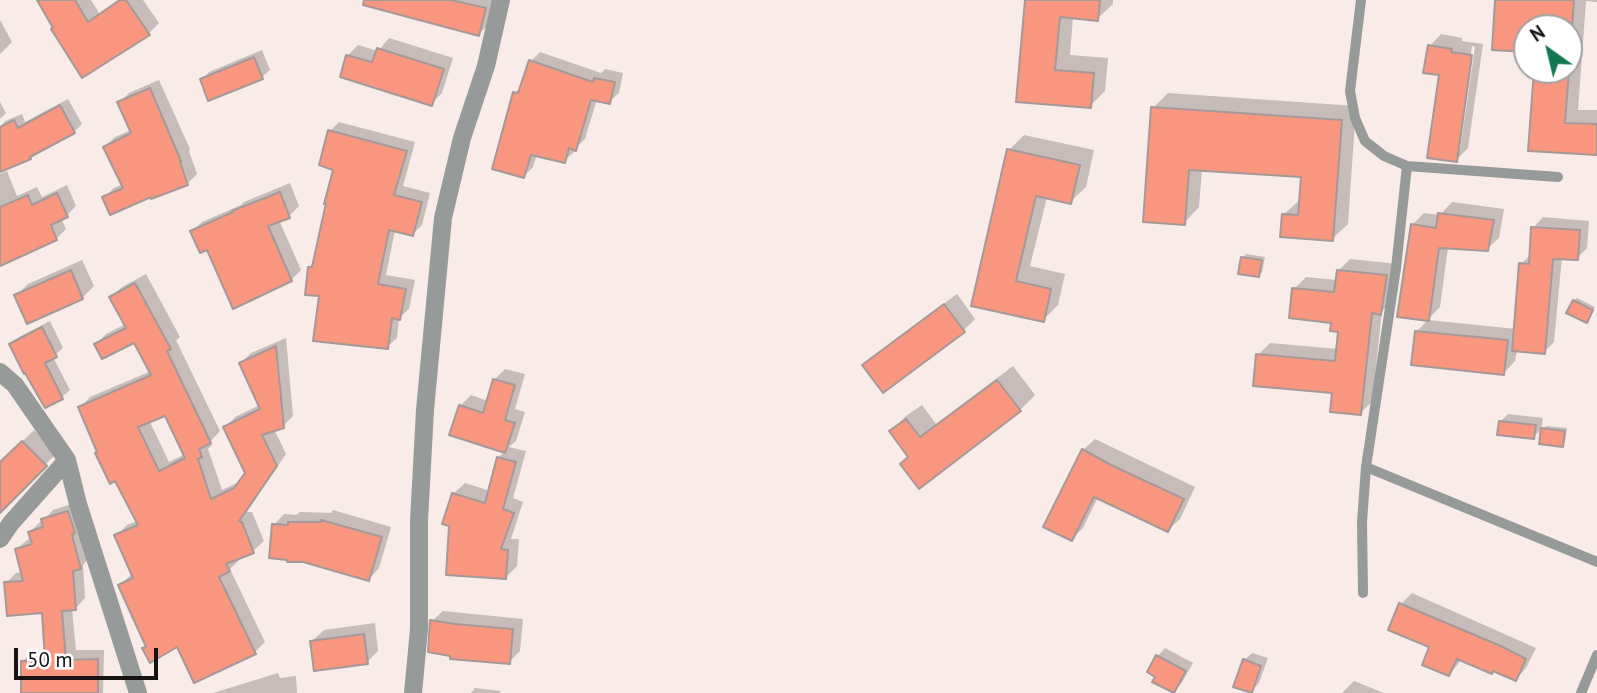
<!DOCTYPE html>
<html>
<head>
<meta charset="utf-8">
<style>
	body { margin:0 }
	#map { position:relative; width:1597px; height:693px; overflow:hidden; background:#f8ebe8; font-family:"PT Sans",sans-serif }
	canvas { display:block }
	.north { position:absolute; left:1513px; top:14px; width:70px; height:70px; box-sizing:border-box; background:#fff; border:2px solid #a2a1a0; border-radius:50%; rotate:326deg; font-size:19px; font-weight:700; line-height:28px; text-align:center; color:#171312 }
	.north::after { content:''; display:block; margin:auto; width:24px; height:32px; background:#13774f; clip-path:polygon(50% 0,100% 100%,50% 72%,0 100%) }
	.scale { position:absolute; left:14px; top:648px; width:144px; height:32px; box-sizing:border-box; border:4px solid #171312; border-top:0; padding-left:9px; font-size:21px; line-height:24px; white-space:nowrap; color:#171312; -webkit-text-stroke:5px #fff; paint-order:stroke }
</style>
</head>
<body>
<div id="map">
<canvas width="1597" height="693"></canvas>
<div class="north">N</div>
<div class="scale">50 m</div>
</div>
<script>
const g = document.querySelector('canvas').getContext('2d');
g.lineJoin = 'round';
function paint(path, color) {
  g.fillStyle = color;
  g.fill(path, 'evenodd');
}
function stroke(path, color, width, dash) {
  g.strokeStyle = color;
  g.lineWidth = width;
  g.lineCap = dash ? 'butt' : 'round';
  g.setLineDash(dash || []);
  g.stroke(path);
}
paint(new Path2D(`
	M39,0H91L99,13L118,0H143L159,23L149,33L55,27Z
	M375,0H495L490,23L479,34Z
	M1026,0H1113V4L1097,19L1073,17L1070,55L1108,58L1105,91L1090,106L1018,100Z
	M1497,0H1597V2L1586,1L1578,110H1597V153L1530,150L1536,70H1569V28H1527V50Z
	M0,20L12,42L0,54Z
	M1441,34L1462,38V41L1483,44L1468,148L1456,160L1441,74L1430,46ZM1472,46L1475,47L1460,150H1457Z
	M389,38L453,58L442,93L431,104L347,56L358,45L378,51Z
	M262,50L270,70L262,77L202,80L209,72Z
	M540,52L601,73L605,69L623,73L619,93L609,102L597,99L585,139L575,148L574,152L564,161L537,154L533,167L524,176L515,93L522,86L531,61Z
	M159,80L190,149L189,151L197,174L187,184L104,197L114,188L123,184L105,147L115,137L131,130L119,103L129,93ZM178,153L188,181H185L175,154Z
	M1168,93L1356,106L1348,224L1332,239L1284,214L1301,199L1303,176L1202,169L1199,207L1184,223L1153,108Z
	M68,99L82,124L74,132L36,152L30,158L0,134V127L5,121L22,114L25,122Z
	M0,102L6,113L0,119Z
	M339,122L415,142L403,186L430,193L422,225L413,234L395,230L386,275L415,280L409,309L399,318L397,338L387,347L321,295L309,267L315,262L335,169L330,131Z
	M1024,135L1094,150L1086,187L1070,202L1047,197L1030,266L1065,274L1058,305L1043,320L973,305L1009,150Z
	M7,171L17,196L37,187L42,197L67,185L76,206L67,215L61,218L66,229L56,239L0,264V174Z
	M290,183L299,206L289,216L279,220L301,270L291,280L192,232L202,222L241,205L244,202Z
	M1452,202L1504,209L1499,238L1487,249L1448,247L1440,307L1428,319L1412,225L1424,213L1440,215Z
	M1543,217L1589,221L1587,248L1577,258L1562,257L1554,342L1544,352L1517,350L1515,361L1504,373L1417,331L1428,320L1516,329L1521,264L1531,254L1533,228Z
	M1246,254L1265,257L1262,272L1259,276L1243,258Z
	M1350,259L1398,264L1392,301L1382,311L1372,402L1360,413L1334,391L1258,355L1270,343L1338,349L1340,330L1333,321L1294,289L1306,277L1337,280L1338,271Z
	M82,260L94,286L82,298L16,296L28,284Z
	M146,274L180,337L176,340L220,431L210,442L212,445L208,449L222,490L241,481L247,473L225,428L235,417L260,405L241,363L251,353L286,338L293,416L283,426L274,429L286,454L247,512H252L264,541L253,551L238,557L239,560L230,569L265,642L255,652L178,645L147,646L120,585L133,573L116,536L127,525L137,521L99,451L80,408L90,397L151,371L135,341L96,344L106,334L126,324L111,297L122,287ZM165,413L185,454L169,462L149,420Z
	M957,294L975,319L964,330L883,391L865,366L876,354Z
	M1577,298L1595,307L1586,321L1574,301Z
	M50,321L63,348L53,357L70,390L62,397L11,345L19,337Z
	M1013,366L1035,395L1020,410L910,456L891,431L906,416L922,405L936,424Z
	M505,369L525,374L515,409L525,412L516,441L509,447L526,451L513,498L523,502L511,539H519L517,566L506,577L453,494L465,483L490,491L498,458L505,451L460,406L471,395L488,401L495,379Z
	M1508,414L1543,418L1541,430L1533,437L1500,422Z
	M1546,426L1567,428L1565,442L1562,445L1543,429Z
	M34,430L57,453L0,510V464Z
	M1095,439L1195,487L1180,519L1168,530L1098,497L1083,528L1071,539L1083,450Z
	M78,502L90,557L83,565L85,598L75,609H72L76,650H104L103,693H23L22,662L33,651H47L44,611L6,583L16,573L23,572L16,550L27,540L32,538L30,532L40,522L43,521L53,510Z
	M333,510L391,527L379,568L369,579L274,525L284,514L296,515L300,512L331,513Z
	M1412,593L1536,648L1526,668L1516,679L1461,659L1459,663L1449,674L1432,646L1390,629L1401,604Z
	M443,611L523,619L520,651L509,662L432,621Z
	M375,623L378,651L367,662L312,641L324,630Z
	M1165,648L1193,663L1181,684L1173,692L1158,676V656Z
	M1252,653L1268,658L1259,683L1251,691L1244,660Z
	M278,673L280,678L296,676L297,693H213Z
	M1354,681L1384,693H1342Z
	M475,688L501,691L500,693H471Z`), '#0003');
const building = new Path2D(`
	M37,0H75L88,22L120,0H126L150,35L82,78L51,29L53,28Z
	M364,0H451L486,8L479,36L363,5Z
	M1025,0H1100L1098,21L1060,17L1055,70L1094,73L1091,108L1016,102Z
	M1495,0H1574L1572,28H1527V52L1492,50Z
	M1428,45L1452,49L1451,52L1472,55L1457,162L1427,158L1439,75L1423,73Z
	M377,48L444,69L432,106L340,77L346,55L372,62Z
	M254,57L263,79L208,101L200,79Z
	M529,60L593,82L594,78L615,82L610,104L591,100L576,151L569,148L565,163L531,155L524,178L492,169L513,92L518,93Z
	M1534,70H1569L1565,123L1597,124V155L1528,151Z
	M150,88L181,161H180L188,185L151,199V197L110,215L102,197L123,188L103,147L131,133L117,102Z
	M60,105L75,133L30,157L31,159L0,172V127L14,120L18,128Z
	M1151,107L1342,120L1333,241L1280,237L1282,214L1298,215L1301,177L1189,170L1185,225L1143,222Z
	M328,130L407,151L394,195L422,202L413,236L389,230L378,284L406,289L400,320L392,318L388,349L313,341L319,296L305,295L308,267H312L326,203L324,204L333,170L319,165Z
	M1007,149L1080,165L1071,204L1036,196L1016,281L1051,289L1044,322L971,306Z
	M280,192L290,218L268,226L292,281L233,309L207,250L200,253L190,231L233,212L232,211Z
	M57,193L68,217L51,225L57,240L0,266V207L28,195L32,205Z
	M1438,213L1494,220L1488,251L1439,248L1429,321L1397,317L1411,224L1436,228Z
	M1531,227L1580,230L1578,260L1553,259L1545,354L1512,351L1519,263L1529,264Z
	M1241,257L1262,260L1259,277L1238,274Z
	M71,270L83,299L27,324L14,295Z
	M1337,270L1387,275L1381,315L1372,313L1361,415L1330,412L1332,393L1253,386L1256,354L1335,361L1338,332L1330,331L1331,323L1289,318L1292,288L1334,292Z
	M135,283L171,349L167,351L211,443L199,449L202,457L198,459L211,499L234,488L245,473L223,427L260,409L239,363L276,346L284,428L262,435L277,466L239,521L242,522L254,553L226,564L230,571L219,577L256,654L194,683L177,647L150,663L142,648L146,647L118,585L133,578L114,535L138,525L115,481L110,484L95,453L97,452L78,407L151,375L134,343L102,359L94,344L126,328L109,297ZM165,416L185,458L159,471L138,427Z
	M1573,300L1593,310L1587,323L1566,313Z
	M944,304L965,332L883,393L862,365Z
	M42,327L57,357L45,363L63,399L45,408L25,373L24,374L9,344Z
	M1415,331L1508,340L1504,375L1411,365Z
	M493,379L515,385L505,420L515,423L505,453L449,435L459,405L483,413Z
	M997,380L1021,411L919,489L900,464L908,457L889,431L906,419L920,437Z
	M1499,421L1536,425L1534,439L1497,435Z
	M1541,428L1565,431L1563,447L1539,444Z
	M22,441L47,466L0,513V462Z
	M1082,449L1111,465L1184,499L1168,532L1094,497L1072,541L1043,527Z
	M497,457L516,462L503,509L514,513L501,549L508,550L506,579L446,575L449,526L442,524L452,493L485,503Z
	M68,511L75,533L72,535L81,569L73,571L76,610L62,611L66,660L98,659V693H21V661L45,660L42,613L7,616L4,582L23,581L15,549L32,544L28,532L43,527L41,519Z
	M321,520L382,537L369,581L303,562H287V560L269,558L272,524L288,525V522H321Z
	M1399,603L1503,647L1526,659L1516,681L1493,671L1492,674L1457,659L1449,676L1422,665L1429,647L1388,630Z
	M430,620L455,624L513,629L510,664L450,659V656L428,652Z
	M364,634L368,664L314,671L310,641Z
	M1156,655L1186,671L1174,693L1152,682L1155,677L1147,672Z
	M1243,659L1261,666L1252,693L1233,687Z`);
paint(building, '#f89680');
stroke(building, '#a59997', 2);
stroke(new Path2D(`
	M1361,0L1350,91L1355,118L1365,141L1384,156L1407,166L1558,177
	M1366,467L1597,562
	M1363,593L1362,522L1366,467L1396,268L1407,166
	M1581,693L1597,655`), '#969a98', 10);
stroke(new Path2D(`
	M0,372L15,385L67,460L78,504L138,693
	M0,539L11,523L67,460
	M413,693L419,629V521L425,410L443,218L462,138L486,66L501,0`), '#969a98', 18);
</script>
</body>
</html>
